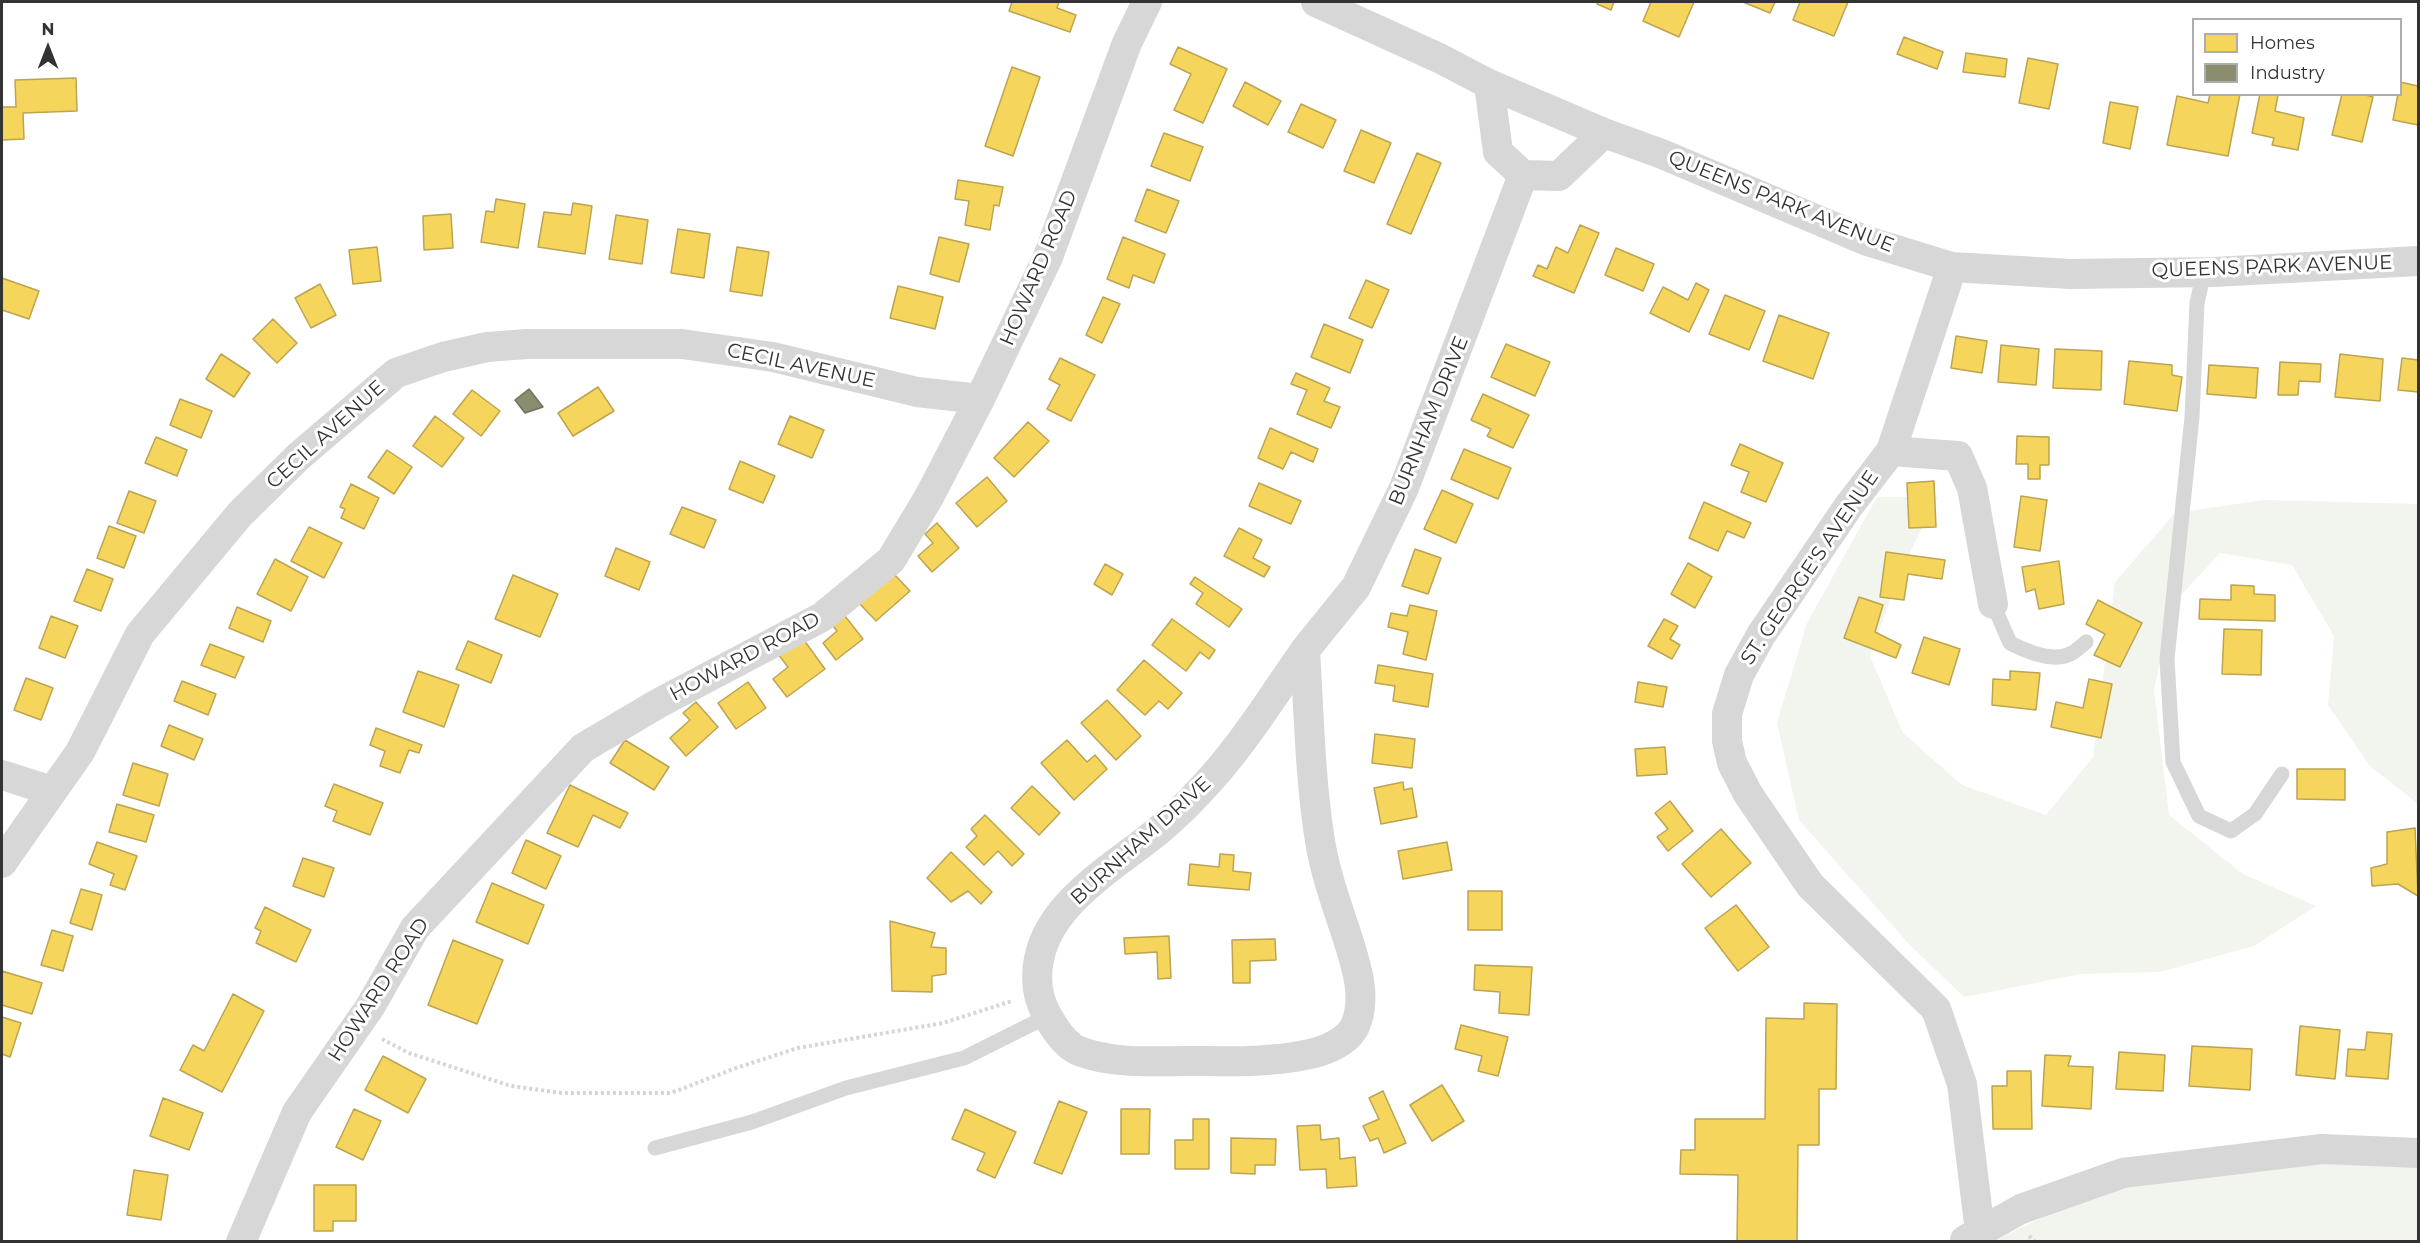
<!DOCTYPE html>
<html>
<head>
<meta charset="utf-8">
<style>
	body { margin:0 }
	#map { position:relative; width:2420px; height:1243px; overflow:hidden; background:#fff; font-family:Montserrat,sans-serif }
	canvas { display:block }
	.frame { position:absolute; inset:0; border:3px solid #333; pointer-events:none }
	.legend { position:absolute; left:2192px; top:18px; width:210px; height:78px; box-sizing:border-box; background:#fff; border:2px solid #adadad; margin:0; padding:8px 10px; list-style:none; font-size:18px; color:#333 }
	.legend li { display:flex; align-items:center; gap:12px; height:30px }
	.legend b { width:30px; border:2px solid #adadad }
	.north { position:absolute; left:18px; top:18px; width:60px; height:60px; -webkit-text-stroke:4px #fff; paint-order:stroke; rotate:0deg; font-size:16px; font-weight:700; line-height:24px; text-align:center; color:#333 }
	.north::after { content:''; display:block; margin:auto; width:21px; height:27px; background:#333; clip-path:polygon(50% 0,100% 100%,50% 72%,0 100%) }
</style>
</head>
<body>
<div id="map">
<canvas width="2420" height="1243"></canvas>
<div class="frame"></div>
<ul class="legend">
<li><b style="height:16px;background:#f6d55c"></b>Homes</li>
<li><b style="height:16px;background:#8c8c6e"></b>Industry</li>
</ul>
<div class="north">N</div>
</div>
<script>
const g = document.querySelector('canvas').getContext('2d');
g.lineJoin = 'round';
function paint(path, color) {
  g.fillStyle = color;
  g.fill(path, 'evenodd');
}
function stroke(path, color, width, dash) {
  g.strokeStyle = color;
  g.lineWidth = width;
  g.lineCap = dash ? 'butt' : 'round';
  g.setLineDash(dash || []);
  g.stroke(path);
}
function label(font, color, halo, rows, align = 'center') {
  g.font = font + ' Montserrat,sans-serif';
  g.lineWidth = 6;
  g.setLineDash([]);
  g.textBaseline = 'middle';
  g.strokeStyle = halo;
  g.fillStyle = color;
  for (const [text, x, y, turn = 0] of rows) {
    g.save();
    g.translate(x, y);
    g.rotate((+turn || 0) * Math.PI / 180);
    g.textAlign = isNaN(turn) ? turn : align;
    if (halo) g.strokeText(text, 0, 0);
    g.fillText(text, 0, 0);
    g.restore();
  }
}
paint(new Path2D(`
	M1877,497H1938L1901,570L1870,656L1903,733L1962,785L2046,815L2093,757L2115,582L2175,513L2264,500L2418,504V804L2370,766L2328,705L2334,636L2292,565L2220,553L2173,604L2154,690L2169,815L2243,874L2316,906L2254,946L2160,972L2080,974L1964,997L1908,943L1799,820L1777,723L1807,623Z
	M2319,1161L2418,1163V1241L1991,1242L2094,1193Z`), '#f1f5ed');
const homes = new Path2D(`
	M1012,2H1059L1057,8L1076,15L1070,32L1009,11Z
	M1598,2H1614L1611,10L1597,4Z
	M1651,2H1694L1679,37L1643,21Z
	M1743,2H1775L1770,13Z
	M1800,2H1848L1834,36L1793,20Z
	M1904,37L1943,52L1937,69L1897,54Z
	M1178,47L1227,69L1203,123L1174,110L1191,74L1170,64Z
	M1966,53L2007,59L2005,77L1963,72Z
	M2028,58L2058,64L2049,109L2019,103Z
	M1012,67L1040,77L1013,156L985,146Z
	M76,78L77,111L23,113L24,139L2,140V107H16L15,80Z
	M1245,82L1281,101L1268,125L1233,106Z
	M2400,82L2418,86V125L2393,120L2398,94H2400Z
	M2210,94H2240L2228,156L2167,145L2177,96L2208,103Z
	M2260,94L2278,95L2275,111L2304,118L2298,150L2272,145L2274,138L2252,133Z
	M2342,94H2362L2373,97L2362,142L2332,135Z
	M2110,102L2138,107L2130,149L2103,143Z
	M1301,104L1336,120L1323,148L1288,132Z
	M1361,130L1391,143L1374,183L1344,171Z
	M1164,133L1203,147L1190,181L1151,166Z
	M1417,153L1441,163L1411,234L1387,224Z
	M958,180L1003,187L999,206L994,205L990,230L965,225L969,201L955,199Z
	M1147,189L1179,201L1166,233L1135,221Z
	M496,199L525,204L518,248L481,242L486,211L494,212Z
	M573,203L592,206L585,254L538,247L544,212L571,215Z
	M451,214L453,248L424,250L423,216Z
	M616,215L648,220L642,264L609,259Z
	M1580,225L1599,233L1574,293L1533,276L1538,265L1547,269L1556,247L1568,253Z
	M678,229L710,234L704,278L671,273Z
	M939,237L969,244L959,282L930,274Z
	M1123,237L1165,254L1154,283L1133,275L1129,288L1107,279Z
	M377,247L381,281L353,284L349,250Z
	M737,247L769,252L762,296L730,291Z
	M1616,248L1654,264L1643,291L1605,275Z
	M2,278L39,291L29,319L2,310Z
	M1366,280L1389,290L1372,328L1349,318Z
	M1696,283L1709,290L1689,332L1650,313L1663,287L1688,300Z
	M320,284L336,315L311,328L295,298Z
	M898,286L943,297L935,329L890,318Z
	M1725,295L1765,311L1749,350L1709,334Z
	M1103,297L1120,304L1102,343L1086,335Z
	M1779,315L1829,333L1813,379L1763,361Z
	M273,319L297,343L277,363L253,339Z
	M1324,324L1363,340L1350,373L1311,357Z
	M1956,336L1987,341L1982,373L1951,368Z
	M1506,344L1550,362L1535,396L1491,377Z
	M2001,345L2039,349L2036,385L1998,382Z
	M2055,349L2102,351L2101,390L2053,388Z
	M221,354L250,373L234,397L206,379Z
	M2340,354L2383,359L2380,401L2335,397Z
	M1060,358L1095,375L1071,421L1047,409L1060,385L1049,379Z
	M2402,358L2418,360V392L2398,390Z
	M2129,361L2172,365V375L2182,377L2177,411L2124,404Z
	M2280,362L2321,364L2320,382L2299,381L2298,395H2278Z
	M2209,365L2258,368L2256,398L2207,394Z
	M1296,373L1330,388L1324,401L1340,407L1331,428L1297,414L1307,390L1291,384Z
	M598,387L614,411L573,436L558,413Z
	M472,390L500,411L481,436L453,414Z
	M1483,394L1529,415L1513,448L1487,436L1491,429L1471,420Z
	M180,399L212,411L201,438L170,425Z
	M435,416L464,438L442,467L413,446Z
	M790,416L824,430L812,458L778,444Z
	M1028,422L1049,441L1014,477L994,458Z
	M1270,428L1318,449L1313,462L1291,452L1283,469L1258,458Z
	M2017,436L2049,437V465H2040V479H2028V464H2016Z
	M156,437L187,450L177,476L145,463Z
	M1740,444L1783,463L1766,502L1741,492L1749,472L1731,465Z
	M1464,449L1511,468L1498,499L1451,479Z
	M387,450L412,467L394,494L368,477Z
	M740,461L775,476L763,503L729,489Z
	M987,477L1007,501L977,527L956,503Z
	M1934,481L1936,527L1909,528L1907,483Z
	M1259,483L1301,501L1291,524L1249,506Z
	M351,484L379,498L364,529L341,518L345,509L340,507Z
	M1442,490L1473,504L1456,543L1424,529Z
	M129,491L156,501L144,533L117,523Z
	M2021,496L2047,500L2040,551L2014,547Z
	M1704,502L1751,523L1744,538L1727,531L1718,551L1689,538Z
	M682,507L716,520L704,548L670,534Z
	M937,523L959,548L932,572L918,556L933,543L925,534Z
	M109,526L136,536L124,568L97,558Z
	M309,527L342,543L324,578L291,561Z
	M1239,528L1262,540L1253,558L1270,567L1264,577L1224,556Z
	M616,548L650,562L639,590L605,576Z
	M1415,549L1441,558L1428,594L1402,586Z
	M1886,552L1945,560L1942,579L1908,574L1904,600L1880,597Z
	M275,559L308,577L291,611L257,594Z
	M2059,561L2064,604L2039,609L2035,589L2026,592L2022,567Z
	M1688,563L1712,577L1695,608L1671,594Z
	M1105,564L1123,574L1112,595L1094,584Z
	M87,569L113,579L101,611L74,601Z
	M893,573L910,591L876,621L859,603Z
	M513,575L558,594L540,637L495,619Z
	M1195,577L1242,609L1229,627L1196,604L1203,593L1190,584Z
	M2231,585L2254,586V594L2275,595V621L2199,619L2200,599L2231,600Z
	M1859,597L1883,605L1875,632L1901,645L1896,658L1844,638Z
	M2098,600L2142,623L2120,667L2094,655L2105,634L2086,624Z
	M1410,605L1437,611L1426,660L1403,654L1408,632L1388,627L1391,613L1407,616Z
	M237,607L271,621L263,642L229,628Z
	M841,611L863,639L836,660L823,643L837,631L829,620Z
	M51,616L78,626L65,658L39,648Z
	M1172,619L1215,650L1209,659L1200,652L1186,671L1152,645Z
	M1664,619L1678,626L1670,639L1680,645L1672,659L1648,646Z
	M2224,629L2262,630L2261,675L2222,674Z
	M801,636L825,669L787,697L773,679L788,667L778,654Z
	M1924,637L1960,649L1949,685L1912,673Z
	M468,641L502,655L491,683L456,669Z
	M210,644L244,657L235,678L201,665Z
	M1144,660L1182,693L1168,709L1159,701L1145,715L1117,690Z
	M1378,665L1433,674L1428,707L1393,701L1395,686L1375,683Z
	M418,671L459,685L444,727L403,712Z
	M2010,671L2040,673L2036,710L1992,705L1993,679L2010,680Z
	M26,678L53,688L41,720L14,710Z
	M2089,679L2112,684L2101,738L2051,727L2056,702L2083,708Z
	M182,681L216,694L208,715L174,701Z
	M748,682L766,708L736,729L718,703Z
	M1638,682L1667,687L1663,707L1635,702Z
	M1107,700L1141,736L1116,760L1081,723Z
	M696,702L718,727L686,756L670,738L690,720L683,713Z
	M169,725L203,739L194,760L161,746Z
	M376,728L422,745L419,753L409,750L400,773L380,766L385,751L370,745Z
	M1375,734L1415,739L1412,768L1372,763Z
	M625,740L669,767L654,790L610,763Z
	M1067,740L1087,762L1095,755L1107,769L1074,800L1041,763Z
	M1665,747L1667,774L1637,776L1635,749Z
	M133,763L168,774L159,806L123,795Z
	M2297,769H2345V800L2297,799Z
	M1403,782L1404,790L1412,788L1417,817L1381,824L1374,788Z
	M334,784L383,803L370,835L333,821L337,811L325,806Z
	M570,785L628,813L620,828L593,815L578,847L547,833Z
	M1032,786L1060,813L1039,835L1011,808Z
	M1670,801L1693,831L1668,851L1657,837L1668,829L1655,813Z
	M117,804L154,815L146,842L109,832Z
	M985,815L1024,854L1012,866L998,851L984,865L966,847L977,836L971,829Z
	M2415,828L2418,896L2398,884L2372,886L2371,868L2387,864V832Z
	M1721,829L1751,863L1711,897L1682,864Z
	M526,840L561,856L546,889L512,873Z
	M97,842L137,856L125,890L110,885L114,874L89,864Z
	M1447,842L1452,870L1403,879L1398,851Z
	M951,852L992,892L981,904L968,891L951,902L927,878Z
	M1220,854L1234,855L1233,871L1251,873L1249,890L1188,885L1190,864L1219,867Z
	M303,858L334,868L324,897L293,886Z
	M492,883L544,905L528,944L476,922Z
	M81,889L102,895L92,930L70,923Z
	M1468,891H1502V930H1468Z
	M1736,905L1769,947L1738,971L1705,928Z
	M265,907L311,930L296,962L256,943L261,931L255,928Z
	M890,921L935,933L931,947L946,948V974L932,976V992L892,991Z
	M52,930L73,936L63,971L41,965Z
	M1169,936L1171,978L1158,979L1157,952L1125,954L1124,938Z
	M1275,939L1276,960L1250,961V983H1233L1232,940Z
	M453,940L503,960L477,1024L428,1005Z
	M1475,965L1532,967L1529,1015L1499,1013L1500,992L1474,990Z
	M2,971L42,983L32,1014L2,1005Z
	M233,994L264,1011L222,1092L180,1070L193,1045L204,1051Z
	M1804,1003L1837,1004L1836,1089H1819V1145H1798L1797,1242H1737L1738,1175L1680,1174L1681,1150H1695V1119H1765L1766,1018L1804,1019Z
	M2,1017L21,1023L10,1057L2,1054Z
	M1461,1025L1508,1037L1498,1076L1478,1071L1482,1056L1455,1049Z
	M2300,1026L2340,1030L2335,1079L2296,1075Z
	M2367,1032L2392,1034L2388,1079L2346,1076L2348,1049L2365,1050Z
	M2192,1046L2252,1049L2250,1090L2189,1086Z
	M2119,1052L2165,1055L2163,1091L2116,1089Z
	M2045,1055L2071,1056L2068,1066L2093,1067L2091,1109L2042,1106Z
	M383,1056L426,1079L408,1113L365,1090Z
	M2007,1071H2031L2032,1129H1993L1992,1086H2007Z
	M1442,1085L1464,1121L1432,1141L1410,1105Z
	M1383,1091L1406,1143L1384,1153L1378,1138L1370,1141L1363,1126L1379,1119L1369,1098Z
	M163,1098L203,1113L189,1150L150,1136Z
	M1059,1101L1087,1112L1062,1174L1034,1163Z
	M354,1109L381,1121L363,1160L336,1147Z
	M965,1109L1016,1132L995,1178L977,1170L985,1153L952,1139Z
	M1121,1109H1150L1149,1154H1121Z
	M1193,1119H1209V1169H1175V1140H1193Z
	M1320,1125L1321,1140L1339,1138L1340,1159L1355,1157L1357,1186L1327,1188L1326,1169L1300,1170L1297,1126Z
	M1231,1138L1276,1139L1275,1165H1255V1174L1231,1173Z
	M134,1170L168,1175L161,1220L127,1215Z
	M314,1185H356V1221H333V1231H314Z`);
paint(homes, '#f6d55c');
stroke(homes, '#bca450', 1.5);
const industry = new Path2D(`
	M529,389L543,407L525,413L515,400Z`);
paint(industry, '#8c8c6e');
stroke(industry, '#71715c', 1.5);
stroke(new Path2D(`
	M382,1039L409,1053L511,1086L562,1093H671L736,1068L798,1048L943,1023L1012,1001
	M2029,1236L2035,1242`), '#d6d6d6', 4, [3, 3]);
stroke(new Path2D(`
	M2204,272L2197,303L2192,417L2167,659L2173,762L2199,816L2231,831L2255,814L2282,774
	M1993,604L2010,643C2026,651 2052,663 2070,654C2076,652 2081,646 2086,642
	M655,1148L752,1122L846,1088L964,1058L1048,1016`), '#d7d7d7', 15);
stroke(new Path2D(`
	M1316,2L1439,58L1489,84L1604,133L1662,154L1867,241L1952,267L2070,274L2214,272L2418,261
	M1489,84L1498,152L1523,175L1559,176L1604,133
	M1952,267L1891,451L1848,507L1761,635L1739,675L1727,714V741L1732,763L1748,794L1810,885L1936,1009L1962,1084L1980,1232
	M1891,451L1958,456L1972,488L1993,604
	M1305,650C1271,699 1239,751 1197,794C1181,811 1163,828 1144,842C1097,878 1029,919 1038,989C1040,1008 1061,1044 1079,1051C1113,1064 1151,1061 1186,1061C1225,1061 1267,1063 1305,1055C1322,1052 1347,1043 1355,1026C1368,996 1355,962 1346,933C1336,903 1325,872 1320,841C1310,779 1309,714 1305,650L1356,587L1404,488L1523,175
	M2,775L52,791
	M2,863L80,752L140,634L240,514L298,457L396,373L443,357L487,347L527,344H682L773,357L917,392L980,399
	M1965,1240L2021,1209L2123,1173L2322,1149L2418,1153
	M241,1242L297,1112L370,1007L415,928L583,748L659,703L822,617L891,560L929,497L980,399L1048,257L1127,43L1147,2`), '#d7d7d7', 30);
label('20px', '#333', '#fff', [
	["QUEENS PARK AVENUE",1781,202,22],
	["QUEENS PARK AVENUE",2272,267,-2],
	["HOWARD ROAD",1039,268,-67],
	["CECIL AVENUE",801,366,12],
	["BURNHAM DRIVE",1429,421,-68],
	["CECIL AVENUE",326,435,-42],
	["ST. GEORGE'S AVENUE",1810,568,-56],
	["HOWARD ROAD",745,657,-28],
	["BURNHAM DRIVE",1141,841,-42],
	["HOWARD ROAD",379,990,-57]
]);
</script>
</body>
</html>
